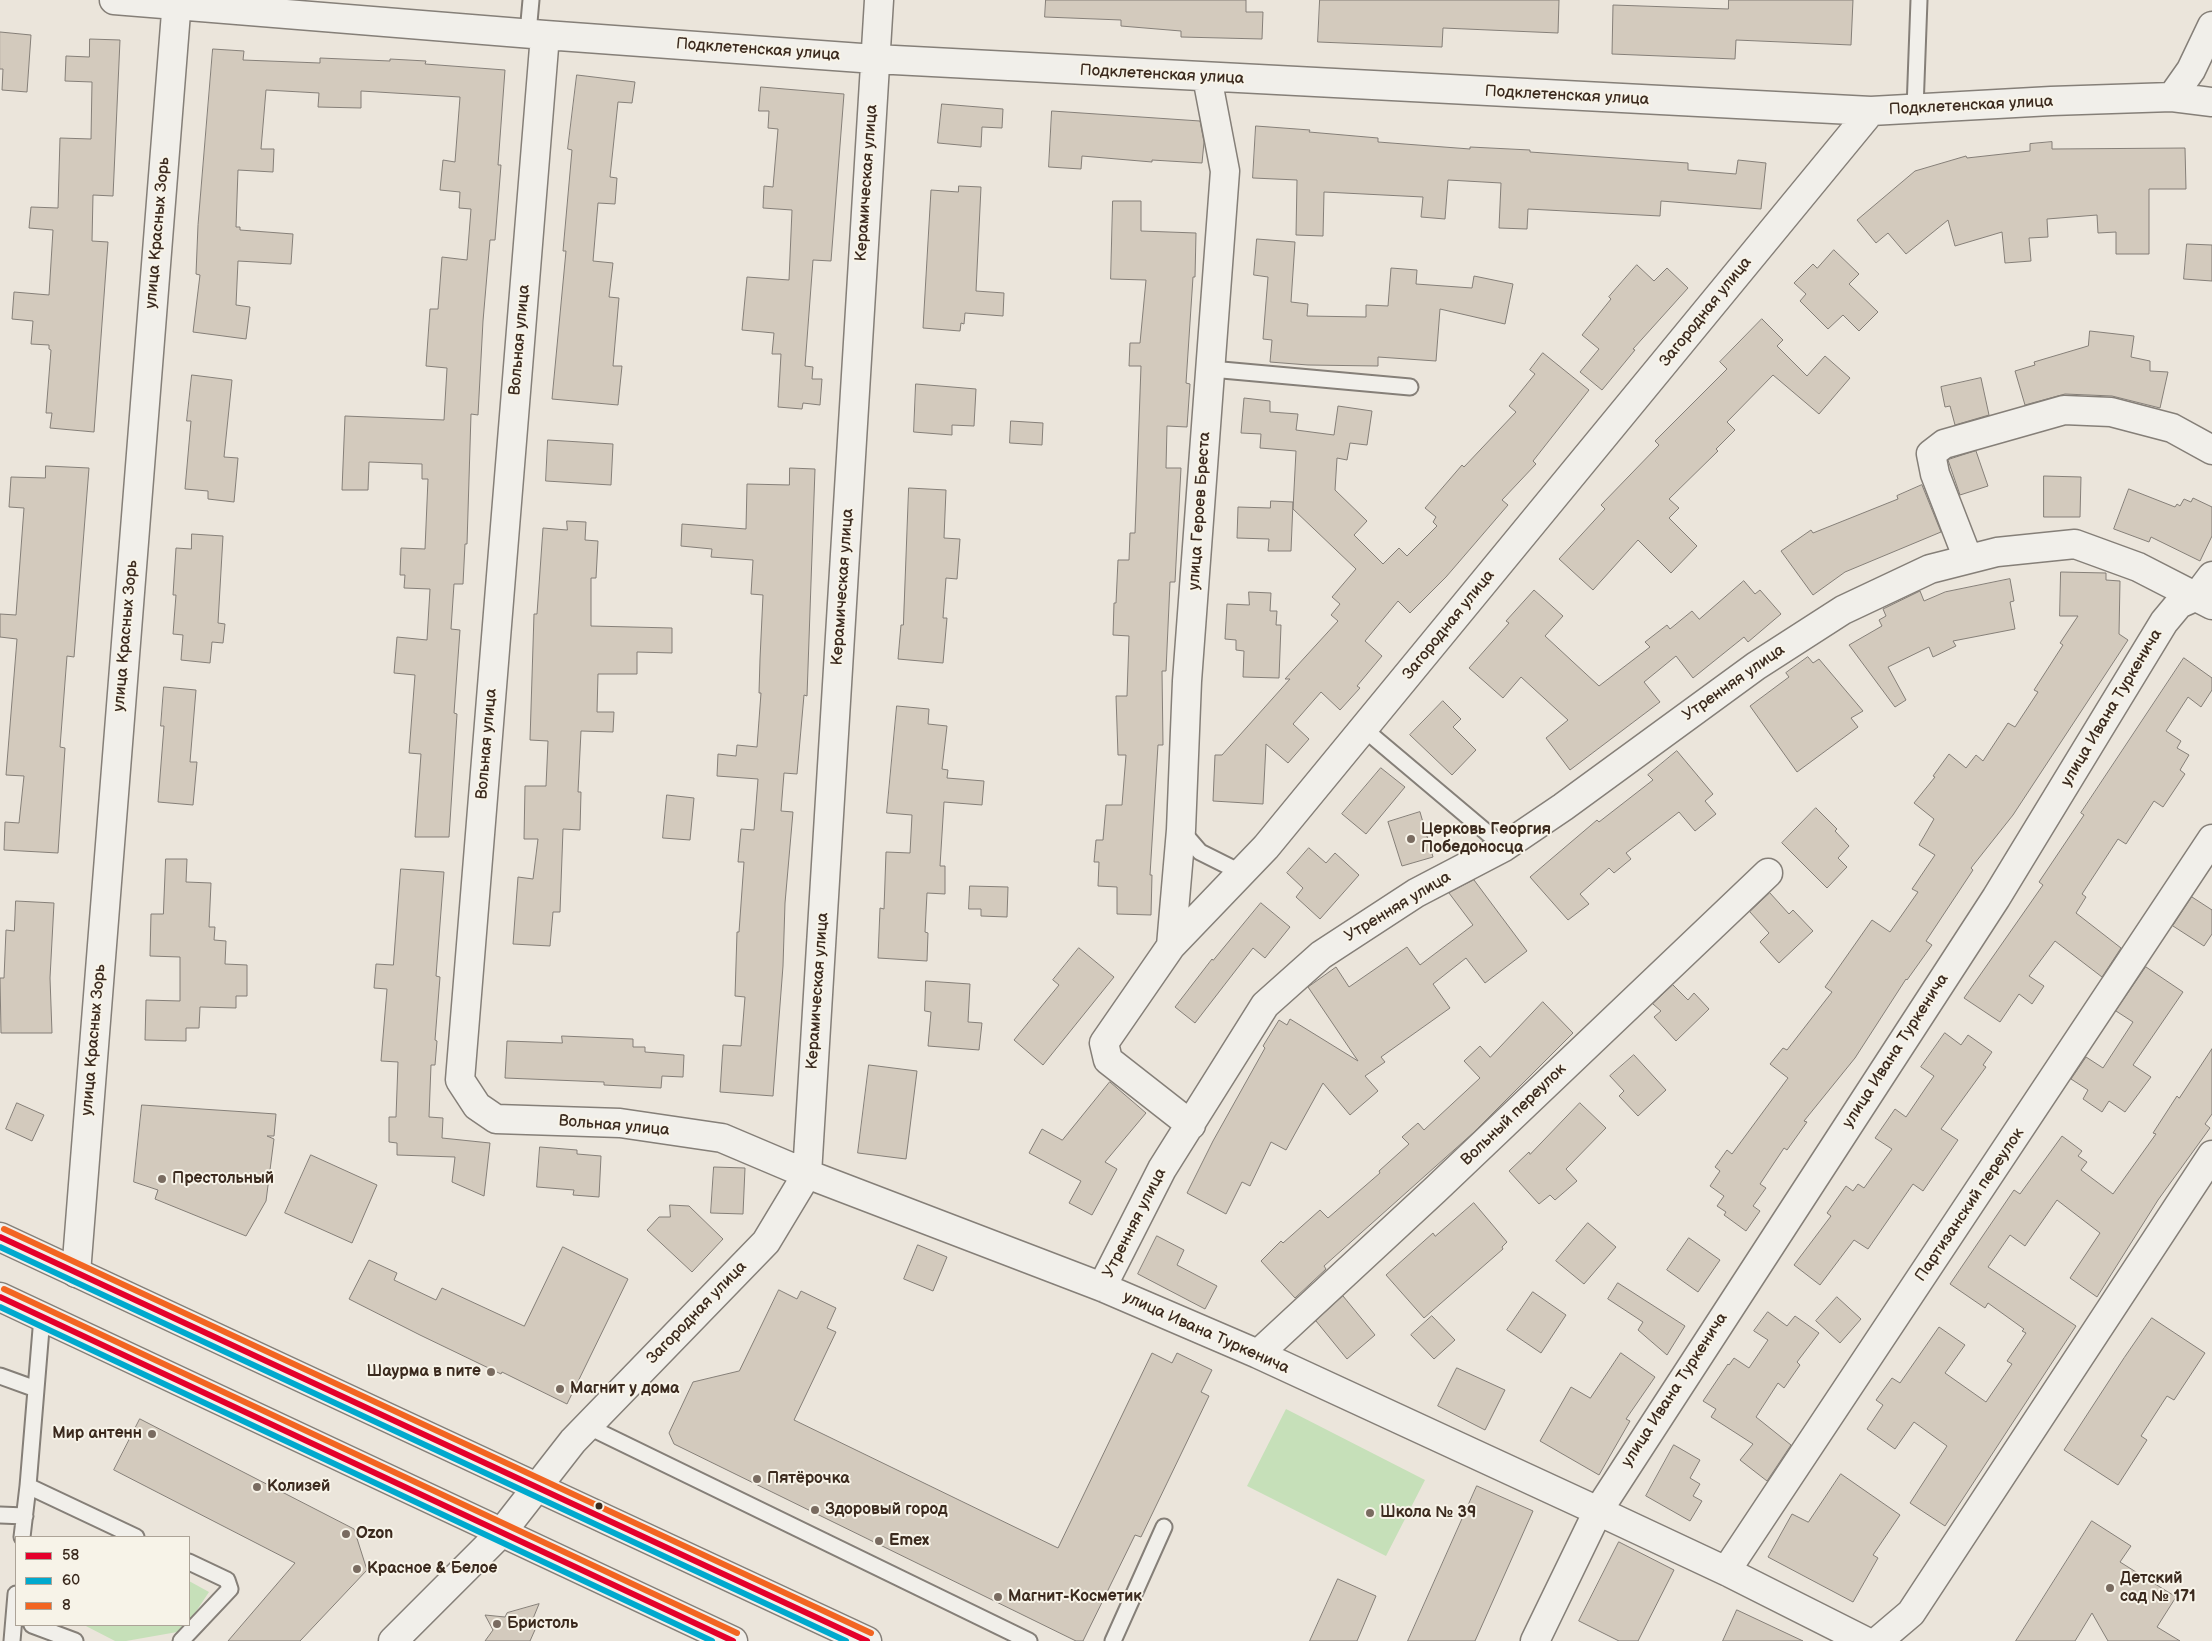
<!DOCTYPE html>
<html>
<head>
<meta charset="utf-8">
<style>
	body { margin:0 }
	#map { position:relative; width:2212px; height:1641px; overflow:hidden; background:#ebe5db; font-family:"Balsamiq Sans",sans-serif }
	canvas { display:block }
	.legend { position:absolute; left:15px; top:1536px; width:175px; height:90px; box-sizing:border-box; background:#f7f3e8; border:1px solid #aca397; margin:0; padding:6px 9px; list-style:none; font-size:15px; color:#3b2a1e }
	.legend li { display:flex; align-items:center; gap:10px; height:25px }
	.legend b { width:25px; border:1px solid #aca397 }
</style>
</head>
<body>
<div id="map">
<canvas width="2212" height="1641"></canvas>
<ul class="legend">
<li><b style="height:6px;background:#e4002b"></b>58</li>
<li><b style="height:6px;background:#00a9ce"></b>60</li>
<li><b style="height:6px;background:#f26522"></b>8</li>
</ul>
</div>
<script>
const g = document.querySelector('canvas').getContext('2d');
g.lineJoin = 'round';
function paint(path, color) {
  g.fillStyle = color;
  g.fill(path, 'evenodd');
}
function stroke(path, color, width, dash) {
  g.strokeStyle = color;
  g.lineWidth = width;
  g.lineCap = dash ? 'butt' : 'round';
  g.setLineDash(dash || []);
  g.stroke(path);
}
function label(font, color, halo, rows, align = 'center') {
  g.font = font + ' "Balsamiq Sans",sans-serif';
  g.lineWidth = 4;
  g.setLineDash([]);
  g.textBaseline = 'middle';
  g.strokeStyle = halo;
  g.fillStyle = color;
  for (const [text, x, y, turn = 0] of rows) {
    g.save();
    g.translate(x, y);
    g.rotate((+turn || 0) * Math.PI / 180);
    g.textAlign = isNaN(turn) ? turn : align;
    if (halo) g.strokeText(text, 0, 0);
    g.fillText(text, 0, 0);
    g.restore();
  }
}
paint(new Path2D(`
	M1286,1409L1425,1480L1386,1556L1247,1486Z
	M189,1581L209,1592L189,1622Z
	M84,1625H187L183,1631L126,1641H115Z`), '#c6e0b9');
const building = new Path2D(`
	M1046,0H1246V12H1263L1262,39L1181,37V31L1121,26V20L1045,17Z
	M1320,0H1559L1558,33L1443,28L1442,47L1318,42Z
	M1729,0H1853L1851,45L1736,40L1735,59L1612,54L1613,5L1728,9Z
	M0,32L31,35L27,92L2,90L3,69H0Z
	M90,39L120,40L113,196L93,195L92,241L108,242L94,432L50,428L52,413H46L51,350L49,349V345L31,344L33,321L12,319L14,292L49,295L53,230L29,228L31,207L58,208L60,138L91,139L92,82L65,81L66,56L89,57Z
	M213,49L244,51L243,60L320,63V58L390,61V59L426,61L425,64L505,70L498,165H501L495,240H490L483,321L478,415L471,414L467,544H465L463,584H454L451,629L460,630L454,713L457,714L449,837H415L421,754L409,753L415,675L394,673L397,637L427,640L430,589L404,588L405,575H400L401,548L425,549L428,479H422V464L369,462L368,490H342L345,416L444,420L447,368L426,366L430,309H438L442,257L467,260L471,209L459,208L460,192L440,190L443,160L455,162L460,97L361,91V108L318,107L319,93L266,90L261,149H274L273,172L238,170L236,227H240V230L293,234L291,264L238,261L236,305L250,307L246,339L193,332L200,275L196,274L198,225Z
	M577,75L635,82L632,103L618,102L610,177L617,178L615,204L598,203L593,261L613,263L609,297L619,298L613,366H622L618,405L552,399L566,251H563L572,150L568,149Z
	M761,87L844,94L831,261L813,260L805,366L813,367L812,379H822L820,405L803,403L802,409L778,407L781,354H772L774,333L742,330L747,277L789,280L792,210L763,208L764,186L773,187L778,129L768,128L769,111H759Z
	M942,104L1003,109L1002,128L982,127L981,147L938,143Z
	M1052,111L1200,121L1204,142L1202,163L1152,160V162L1082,156L1081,169L1049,167Z
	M1256,126L1310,130L1309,132L1378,138V142L1470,149V147L1530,150V152L1688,163V170L1736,174L1738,160L1766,163L1761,209L1661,201L1660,216L1528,209L1527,229L1499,228L1501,183L1448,180L1445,219L1421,217L1423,197L1324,192L1323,236L1296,235L1297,180L1253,178Z
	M2052,142V149L2185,148L2186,189H2149V254H2116V232L2098,233L2097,215L2047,219L2048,237L2029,238L2031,261L2005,263L2002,232L1955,246L1948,220L1906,254L1888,233L1876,243L1857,220L1915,171L1966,156L1967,158L2030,151V144Z
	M959,186L981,187L976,291L1004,293L1003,316L965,313L964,324L961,323L960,331L923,328L931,190L958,192Z
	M1113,201H1141V231L1196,233L1195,277H1193L1186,383L1190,384L1187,427L1167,426L1166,468H1181L1175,582H1170L1166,671H1162L1163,745H1158L1150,875H1152L1151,915L1117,914V887L1098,886L1099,862H1094L1096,840H1103L1106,805H1122L1126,755H1118L1116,696H1127L1129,636L1113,635L1114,603H1116L1118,560H1129L1130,533H1135L1141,366H1129L1130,343H1140L1146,280L1111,279Z
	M1257,239L1295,242L1291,302L1308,304L1307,316L1366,317V305L1388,306L1391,268L1417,270L1416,284L1472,288L1474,276L1513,284L1505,324L1440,309L1436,361L1378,357V366L1308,365L1270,362L1272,340L1263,339L1268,277L1254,275Z
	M2187,244L2212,245V281L2184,279Z
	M1834,250L1859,274L1849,284L1878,312L1859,331L1843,315L1828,329L1800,301L1806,294L1794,283L1813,264L1817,268Z
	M1637,265L1654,281L1667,268L1688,288L1633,349L1635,350L1602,390L1580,372L1599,349L1582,335L1611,299L1609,297Z
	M1762,319L1783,340L1777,346L1807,376L1825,356L1850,378L1819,414L1773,375L1727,422L1735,430L1716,449L1718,451L1669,499L1679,508L1669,518L1697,546L1671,573L1638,540L1593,590L1559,559L1605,509L1601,505L1659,445L1655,441L1727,369L1720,362Z
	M2090,331L2134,336L2131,357L2150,361V371L2168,372L2160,408L2112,396L2065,394L2025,405L2015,371L2035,365L2034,362L2088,346Z
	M1543,353L1589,390L1533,461L1536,464L1502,500L1508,505L1446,577L1410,613L1398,601L1365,641L1382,656L1357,686L1360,688L1340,710L1321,692L1293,724L1309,739L1288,763L1266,744L1263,804L1213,801L1215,755H1222L1290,679H1285L1338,621L1331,615L1340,604L1332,597L1356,569L1293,509L1296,451L1260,448L1261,434L1241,433L1244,398L1270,401V412L1298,414L1296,430L1334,435L1338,406L1372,411L1367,445L1350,443L1347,460L1337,458L1335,490L1367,521L1354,535L1383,564L1399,548L1407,556L1437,526L1433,522L1436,517L1425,508L1462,465L1464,467L1516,412L1509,406L1535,374L1530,370Z
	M192,375L232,380L224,457L238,458L234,502L208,499V491L185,489L191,421H187Z
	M1981,378L1989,415L1955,425L1950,406L1945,407L1941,387Z
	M916,384L976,389L974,426L952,425V435L914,432Z
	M1011,421L1043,423L1042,445L1010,443Z
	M548,440L613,444L611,485L546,481Z
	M1976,451L1988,486L1960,495L1948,460Z
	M46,466L89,468L74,657L67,656L60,747L65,748L58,853L4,850L5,822L19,823L24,776L6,775L17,639L0,637V614L16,615L24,508L9,507L11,477L45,478Z
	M790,468L815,469L807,696L804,695L797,774L784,773L781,811L793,812L785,903L783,966L773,1096L720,1092L723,1045L741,1046L745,997L735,996L737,932H739L744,862H738L741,829L754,830L758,779L717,776L718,754L736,756L737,745L757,747L761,693H759L760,659L763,595L751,594L753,560L711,557L712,549L681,546L682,524L746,529L747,484L789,485Z
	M2044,476L2081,477L2080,517H2044Z
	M1922,485L1941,532L1845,572L1813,595L1781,551L1811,530L1813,533L1898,499L1897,496Z
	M909,488L946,490L944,538L960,539L957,579L946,578L943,618H947L943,663L898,659L901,625H903Z
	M2129,489L2175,507L2177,504L2180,506L2184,499L2191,502L2193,498L2212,507V536L2200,561L2151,537L2149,542L2114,529Z
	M1271,501L1293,502L1291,551H1268L1269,539L1237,538L1238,507L1270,508Z
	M567,521L586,522L585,540L598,541L596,578H591V626L672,628V653L637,652V674H598L597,712H614L613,732L581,731L578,792H581L580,830L563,829L560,912H553L550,946L513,944L518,877L533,879L538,839H524L525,786H546L548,741L530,740L534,614H537L543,528L567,530Z
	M192,534L223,536L218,623L225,624L223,643L212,642L210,663L181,660L183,635L173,634L176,595H173L176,548L191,549Z
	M2061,572L2106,573V580L2120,581L2119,634L2128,640L2013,815L1971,868L1973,870L1926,941L1932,945L1907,980L1906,979L1855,1058L1804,1121L1807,1122L1787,1150L1784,1148L1760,1184L1766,1188L1753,1206L1760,1211L1746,1231L1724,1215L1726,1212L1717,1206L1724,1196L1710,1186L1720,1171L1715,1167L1727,1150L1732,1154L1788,1078L1770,1064L1783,1048L1787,1050L1832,992L1825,987L1872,920L1890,932L1918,892L1912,889L1935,855L1919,845L1934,819L1914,803L1935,777L1933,776L1949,754L1966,768L1976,755L1983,761L2008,723L2015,727L2038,692L2034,690L2063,645L2060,643L2078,616H2060Z
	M2010,579L2014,601L2010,602L2015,629L1953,641L1956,646L1933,657L1929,647L1888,667L1906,700L1895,707L1849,645L1882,626L1879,620L1886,616L1883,609L1920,591L1924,601L1945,592Z
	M1744,581L1755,594L1760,590L1781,614L1748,642L1744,637L1693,678L1676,656L1644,682L1660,702L1570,770L1546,738L1568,720L1521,677L1503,698L1469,668L1509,623L1506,621L1534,590L1563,616L1545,636L1599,686L1650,647L1645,642L1667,625L1670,629L1692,611L1699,619Z
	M1249,592L1271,593L1270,611H1277L1276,625H1281L1279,678L1243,677L1244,651L1236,650V640L1225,639L1227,604L1249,605Z
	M1808,657L1813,663L1819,659L1863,711L1851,718L1858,727L1797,772L1750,706L1789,677L1786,673Z
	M2184,658L2212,678V690L2201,707L2188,697L2166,731L2181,741L2177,748L2189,755L2180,770L2185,774L2163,807L2154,801L2126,844L2118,839L2082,894L2086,897L2076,913L2121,948L2102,977L2055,941L2029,976L2044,986L2032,1004L2019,994L2000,1022L1964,998L2043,885L2039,882L2084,815L2081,813Z
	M164,687L196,690L190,762H197L193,805L158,802L164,726H161Z
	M1443,701L1461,719L1453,727L1476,750L1452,775L1410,735Z
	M897,706L929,709L928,724L947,726L942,769L948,770L947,778L984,781L982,805L944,802L940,866H945V894L927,893L925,932L928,933L927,961L878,958L880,908L884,909L886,852L910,853L912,815L887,813Z
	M1677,751L1713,794L1705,801L1716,814L1695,831L1679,812L1626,853L1631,859L1614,873L1609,868L1580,894L1589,904L1568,920L1530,877L1597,820L1599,822L1653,780L1648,775Z
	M1381,768L1405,787L1366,834L1342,814Z
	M667,795L694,798L690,840L663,838Z
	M1816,808L1837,829L1835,831L1849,846L1838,858L1847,867L1827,888L1782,843Z
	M1420,812L1433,857L1402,866L1388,822Z
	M1309,848L1326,863L1335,853L1359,875L1320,919L1296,897L1303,888L1287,873Z
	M166,859H187L186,882L211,883L209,927H215L214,940L226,941L225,964L247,965V996H236V1008L200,1007L199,1028H186V1041L145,1040L146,1000L180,1001V957L150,956L151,914H163Z
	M401,869L444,872L436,976L440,977L435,1040L437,1041L435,1065H431L429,1117L443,1118L442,1138L490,1143L484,1196L452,1182L455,1157L397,1155V1143L389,1142V1117H396L398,1062L381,1061L387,989L374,988L376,964L393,965Z
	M1474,880L1527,951L1485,983L1466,958L1433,984L1450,1008L1381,1057L1385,1062L1365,1076L1378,1091L1350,1115L1323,1083L1286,1150L1271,1142L1250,1186L1242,1182L1226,1214L1187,1193L1213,1141L1265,1048L1263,1046L1279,1020L1287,1025L1290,1019L1358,1061L1308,987L1336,967L1349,987L1407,947L1420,965L1473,925L1449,893Z
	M970,886L1008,887L1007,917L981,916V909H969Z
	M1770,893L1789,914L1793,910L1813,931L1779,963L1760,942L1769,933L1750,912Z
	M2192,897L2212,910V934L2204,946L2173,926Z
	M16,901L54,903L50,978L52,1033H1L0,978H4L6,930L14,931Z
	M1261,903L1290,927L1265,958L1253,948L1195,1023L1175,1007L1212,959L1213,960Z
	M1079,948L1114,977L1043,1065L1014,1040L1059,985L1053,980Z
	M2146,967L2183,992L2133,1065L2151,1077L2125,1112L2109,1101L2102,1112L2083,1099L2088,1090L2071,1079L2086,1057L2103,1068L2133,1022L2116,1011Z
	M926,981L970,984L968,1022L982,1023L979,1050L928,1046L931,1012L925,1011Z
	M1673,985L1688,1000L1694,993L1709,1009L1676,1041L1654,1017L1661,1011L1653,1004Z
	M1543,1002L1573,1033L1473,1133L1324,1266L1326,1269L1295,1298L1261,1261L1281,1241L1283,1243L1320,1210L1328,1218L1380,1173L1379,1171L1409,1144L1402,1137L1418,1123L1424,1130L1480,1078L1464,1061L1480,1046L1490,1057Z
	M1945,1033L1961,1045L1968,1035L1992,1052L1983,1065L1986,1067L1941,1129L1958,1140L1923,1191L1913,1184L1868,1249L1854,1240L1820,1285L1794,1265L1831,1216L1827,1213L1846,1186L1853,1191L1858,1184L1864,1188L1892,1149L1875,1138L1895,1109L1906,1117L1927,1086L1934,1076L1921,1067Z
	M562,1036L633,1039V1047H645V1052L684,1055L683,1077L662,1076L661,1088L604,1085V1082L505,1078L507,1041L562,1043Z
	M2212,1049V1114L2205,1124L2210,1128L2158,1200L2097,1297L2070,1278L2100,1233L2057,1200L2025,1246L2010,1235L1988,1267L2076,1326L1945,1526L1910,1503L1947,1446L1914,1422L1895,1449L1867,1429L1883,1405L1876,1400L1892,1378L1900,1383L1939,1327L1965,1345L1945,1373L1986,1402L2012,1364L2007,1361L2026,1333L2022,1331L2024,1329L1988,1303L1985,1308L1950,1284L2014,1190L2020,1194L2062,1136L2082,1151L2078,1156L2087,1162L2081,1170L2113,1194L2156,1134L2153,1133L2177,1096L2179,1098Z
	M1634,1055L1666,1090L1638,1116L1619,1096L1624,1091L1610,1076Z
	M869,1065L917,1071L906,1159L858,1153Z
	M1110,1082L1146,1113L1105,1162L1117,1169L1092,1215L1069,1203L1081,1181L1029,1153L1042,1129L1062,1140Z
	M17,1103L44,1115L32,1141L6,1129Z
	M1580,1103L1606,1128L1566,1169L1577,1181L1555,1200L1550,1195L1539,1204L1509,1171L1529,1152L1530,1154Z
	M142,1105L276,1114L274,1136H267L274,1139L266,1201L246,1236L155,1199L158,1190L134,1182Z
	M540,1147L577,1150V1154L601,1156L599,1197L573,1195L574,1190L537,1187Z
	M311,1155L377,1185L352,1243L285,1213Z
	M714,1167L745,1168L743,1214L711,1213Z
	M1474,1203L1507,1242L1502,1247L1503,1249L1424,1318L1386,1275L1433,1233L1435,1236Z
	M670,1205L689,1206L723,1239L692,1272L647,1230L659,1217H670Z
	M1588,1223L1616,1247L1584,1284L1556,1261Z
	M1157,1236L1184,1250L1177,1265L1217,1286L1205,1309L1138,1274Z
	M1689,1238L1720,1260L1698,1292L1667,1270Z
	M918,1245L947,1257L933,1291L904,1279Z
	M563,1247L628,1279L567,1404L502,1372L501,1374L420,1335L349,1299L369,1260L397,1273L394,1280L436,1300L442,1288L524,1326Z
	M1618,1283L1685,1326L1667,1355L1638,1330L1643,1322L1608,1299Z
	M779,1290L797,1299L801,1291L836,1308L827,1328L836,1332L794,1420L1058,1548L1152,1353L1172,1363L1177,1353L1212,1370L1201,1392L1209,1396L1141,1537L1135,1535L1083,1641H1076L674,1444L669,1433L693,1382L739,1371Z
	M1533,1292L1566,1315L1541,1353L1507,1330Z
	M1343,1296L1375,1335L1347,1359L1316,1321Z
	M1837,1297L1861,1319L1840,1343L1816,1321Z
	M1768,1312L1787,1326L1795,1316L1819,1333L1797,1362L1800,1365L1784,1388L1778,1383L1756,1417L1791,1445L1767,1481L1740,1460L1753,1444L1711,1417L1716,1409L1703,1401L1728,1364L1729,1365L1734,1358L1749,1368L1768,1340L1754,1331Z
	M1432,1316L1455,1340L1434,1359L1411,1335Z
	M2152,1318L2205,1353L2174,1400L2167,1396L2141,1436L2147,1440L2118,1485L2064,1450L2124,1358Z
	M1621,1353L1655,1377L1626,1419L1630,1421L1599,1475L1540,1441L1571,1387L1590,1398Z
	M1457,1368L1505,1390L1485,1430L1438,1406Z
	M140,1419L354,1529L367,1570L300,1641H228L295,1563L114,1470Z
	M1674,1445L1700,1460L1690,1478L1700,1484L1693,1496L1702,1501L1690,1521L1646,1496Z
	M1841,1474L1900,1515L1873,1555L1878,1558L1853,1602L1768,1557L1792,1514L1808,1522Z
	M1477,1486L1533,1511L1475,1641H1408Z
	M2092,1521L2131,1546L2120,1562L2176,1597L2157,1627L2180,1641H2108L2092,1613L2075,1641H2016Z
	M1619,1542L1674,1570L1638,1641H1619L1579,1621Z
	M1338,1579L1376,1596L1357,1641H1310Z
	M539,1604L532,1621L538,1623L530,1641H485L493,1630L485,1615L505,1617L507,1613Z
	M1737,1610L1803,1641H1723Z`);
paint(building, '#d3cabd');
stroke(building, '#857f78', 1);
const service = new Path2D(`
	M528,33L531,0
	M1915,109L1919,0
	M1211,369L1410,387
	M1364,729L1504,847
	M1181,830L1200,852L1242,873
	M42,1317L28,1486L136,1537
	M0,1376L36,1389
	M587,1426L1029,1641
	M0,1515L25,1516
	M22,1537L28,1486
	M32,1625L75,1641
	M12,1641L16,1594
	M181,1641L230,1589L227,1580L189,1562
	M1113,1641L1164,1527`);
const minor = new Path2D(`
	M114,0L545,35L875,59L1871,111L2051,101L2172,97L2212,102
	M545,35L460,1080L477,1106L496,1119L620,1123L722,1138L807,1174L1102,1287L1258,1354L1598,1511L1726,1571L1865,1641
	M2172,97L2191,70L2212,26
	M1968,559L1935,474L1931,454L1944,444L2064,410L2111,412L2172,428L2212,450
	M1171,946L1181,830L1187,681L1225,171L1207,77
	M1191,1125L1108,1060L1104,1043L1171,946L1266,847L1871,111
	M76,1273L177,0
	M1102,1287L1162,1169L1265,1005L1321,955L1416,893L1504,847L1563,807L1756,666L1843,610L1930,569L1997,552L2075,544L2138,567L2212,605
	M1258,1354L1435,1190L1768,873
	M1726,1571L2212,839
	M393,1641L502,1532L573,1441L766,1242L807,1174L879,0
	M1535,1641L1598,1511L1996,898L2164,622L2179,604L2197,596L2212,576
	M1878,1641L1911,1613L2212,1155`);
const secondary = new Path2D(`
	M0,1237L867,1641
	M0,1297L733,1641`);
stroke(service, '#857f78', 19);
stroke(minor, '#857f78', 31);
stroke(secondary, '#857f78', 31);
stroke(service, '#f1efea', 15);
stroke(minor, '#f1efea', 28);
stroke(secondary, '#f1efea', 28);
stroke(new Path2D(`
	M0,1237L867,1641
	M0,1297L733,1641`), '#e4002b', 6);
stroke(new Path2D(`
	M0,1247L846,1641
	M0,1307L712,1641`), '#00a9ce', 6);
stroke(new Path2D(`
	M4,1229L871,1633
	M4,1289L737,1633`), '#f26522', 6);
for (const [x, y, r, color] of [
	[1411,839,5,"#796b60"],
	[162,1179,5,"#796b60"],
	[491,1372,5,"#796b60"],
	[560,1389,5,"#796b60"],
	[152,1434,5,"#796b60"],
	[757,1479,5,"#796b60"],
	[257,1487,5,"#796b60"],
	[599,1506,4.5,"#3b2a1e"],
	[815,1510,5,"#796b60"],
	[1370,1513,5,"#796b60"],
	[346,1534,5,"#796b60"],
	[879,1541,5,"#796b60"],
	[357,1569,5,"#796b60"],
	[2110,1588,5,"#796b60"],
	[998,1597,5,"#796b60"],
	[497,1624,5,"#796b60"]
]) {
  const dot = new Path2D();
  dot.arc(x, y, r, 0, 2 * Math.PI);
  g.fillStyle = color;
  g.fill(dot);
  stroke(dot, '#f7f3e8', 2);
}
label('16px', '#3b2a1e', '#f7f3e8', [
	["Подклетенская улица",758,50,4],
	["Подклетенская улица",1162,75,3],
	["Подклетенская улица",1567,96,3],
	["Подклетенская улица",1971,106,-3],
	["Керамическая улица",867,183,-86],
	["улица Красных Зорь",158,233,-85],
	["Загородная улица",1706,312,-51],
	["Вольная улица",520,340,-85],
	["улица Героев Бреста",1200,511,-86],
	["Керамическая улица",843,587,-86],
	["Загородная улица",1449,625,-51],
	["улица Красных Зорь",126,636,-85],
	["Утренняя улица",1734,683,-35],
	["улица Ивана Туркенича",2112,708,-59],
	["Вольная улица",487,744,-85],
	["Утренняя улица",1398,907,-31],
	["Керамическая улица",818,991,-86],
	["улица Красных Зорь",94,1040,-85],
	["улица Ивана Туркенича",1896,1051,-57],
	["Вольный переулок",1514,1115,-44],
	["Вольная улица",614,1126,5],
	["Партизанский переулок",1970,1205,-56],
	["Утренняя улица",1135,1223,-63],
	["Загородная улица",697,1313,-46],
	["улица Ивана Туркенича",1206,1333,24],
	["улица Ивана Туркенича",1675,1390,-57]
]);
label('bold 16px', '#3b2a1e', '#f7f3e8', [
	["Церковь Георгия",1421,830],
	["Победоносца",1421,848],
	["Престольный",172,1179],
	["Шаурма в пите",481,1372,"right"],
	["Магнит у дома",570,1389],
	["Мир антенн",142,1434,"right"],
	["Пятёрочка",767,1479],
	["Колизей",267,1487],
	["Здоровый город",825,1510],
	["Школа № 39",1380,1513],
	["Ozon",356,1534],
	["Emex",889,1541],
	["Красное & Белое",367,1569],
	["Детский",2120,1579],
	["сад № 171",2120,1597],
	["Магнит-Косметик",1008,1597],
	["Бристоль",507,1624]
], 'left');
</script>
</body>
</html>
